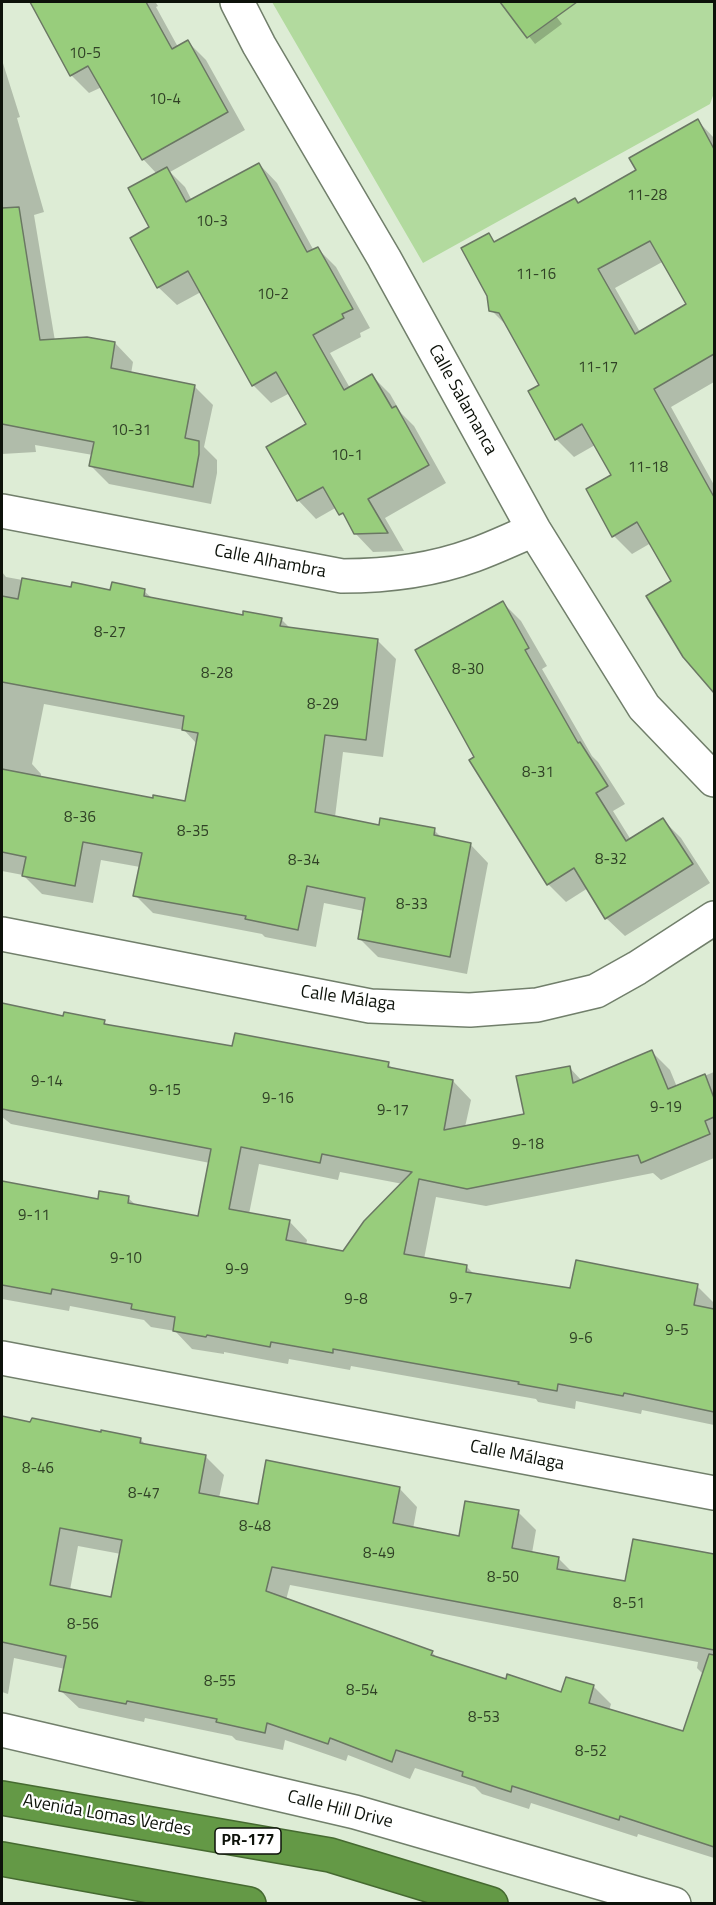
<!DOCTYPE html>
<html>
<head>
<meta charset="utf-8">
<style>
	body { margin:0 }
	#map { position:relative; width:716px; height:1905px; overflow:hidden; background:#ddecd5; font-family:"Titillium Web",sans-serif }
	canvas { display:block }
	.frame { position:absolute; inset:0; border:3px solid #0d120a; pointer-events:none }
</style>
</head>
<body>
<div id="map">
<canvas width="716" height="1905"></canvas>
<div class="frame"></div>
</div>
<script>
const g = document.querySelector('canvas').getContext('2d');
g.lineJoin = 'round';
function paint(path, color) {
  g.fillStyle = color;
  g.fill(path, 'evenodd');
}
function stroke(path, color, width, dash) {
  g.strokeStyle = color;
  g.lineWidth = width;
  g.lineCap = dash ? 'butt' : 'round';
  g.setLineDash(dash || []);
  g.stroke(path);
}
function label(font, color, halo, rows, align = 'center') {
  g.font = font + ' "Titillium Web",sans-serif';
  g.lineWidth = 4.5;
  g.setLineDash([]);
  g.textBaseline = 'middle';
  g.strokeStyle = halo;
  g.fillStyle = color;
  for (const [text, x, y, turn = 0] of rows) {
    g.save();
    g.translate(x, y);
    g.rotate((+turn || 0) * Math.PI / 180);
    g.textAlign = isNaN(turn) ? turn : align;
    if (halo) g.strokeText(text, 0, 0);
    g.fillText(text, 0, 0);
    g.restore();
  }
}
paint(new Path2D(`
	M272,2H516L506,9L528,38L556,17L545,2H714V93L710,104L423,263Z`), '#b2da9e');
paint(new Path2D(`
	M30,2H160L156,3L158,6L156,7L178,47L188,42L206,60L245,130L170,172L185,187L192,201L259,164L277,183L314,251L318,249L336,267L370,328L360,333L361,337L330,353L350,388L372,376L390,394L401,413L414,426L446,483L385,518L404,551L373,552L355,533L350,523L337,507L316,519L298,500L268,447L308,424L290,393L271,403L253,385L201,292L177,305L158,287L151,228L157,174L143,159L102,87L89,93L71,75Z
	M519,2H545L562,24L535,44L508,9Z
	M2,60L20,117L17,118L44,212L34,215L55,341L115,343L133,362L131,374L194,386L213,405L204,447L217,460V473L211,504L109,484L91,466L93,455L35,445L36,452L2,454Z
	M698,121L714,138V382L671,407L714,485V690L684,656L673,581L651,543L632,554L614,536L588,490L613,476L595,445L574,457L556,439L541,386L510,329L491,310L488,235L496,243L575,200L579,204L638,171ZM664,261L688,305L640,332L615,288Z
	M2,572L6,577L72,589L112,592L144,591L153,599L244,617L281,619L291,629L377,640L396,659L383,757L343,752L335,817L380,827L434,830L443,839L470,844L488,863L467,974L378,957L360,939L364,911L324,903L316,947L265,937L262,934L153,913L135,895L140,867L101,860L93,903L42,894L23,875L2,871ZM44,704L184,730L197,744L186,803L154,799L41,778V774L32,764Z
	M502,602L521,621L547,666L542,669L592,756L598,762L625,804L613,811L631,840L663,820L681,838L710,883L625,936L606,918L588,888L566,902L548,884L476,757Z
	M2,1004L64,1018L104,1022L108,1026L233,1048L388,1064L394,1070L453,1081L471,1100L465,1127L525,1115L569,1067L582,1081L652,1052L670,1070L677,1087L714,1072V1158L661,1180L653,1173L486,1206L436,1197L424,1259L466,1266L475,1275L571,1290L697,1286L714,1303V1425L642,1410L641,1414L576,1401L575,1409L538,1402L536,1399L351,1366L350,1370L289,1359L288,1364L224,1352V1354L192,1349L175,1331L151,1327L144,1320L70,1306L69,1311L2,1299V1183L99,1200L128,1198L137,1206L200,1218L210,1163L11,1124L2,1117ZM259,1164L338,1180L340,1172L403,1184L343,1253L306,1245L307,1240L289,1221L249,1214Z
	M2,1418L140,1439L146,1445L206,1457L224,1475L219,1498L260,1506L399,1488L417,1507L413,1529L460,1537L518,1512L536,1530L532,1553L558,1558L574,1574L626,1583L634,1541L714,1555V1858L638,1834L637,1837L531,1803L529,1809L482,1794L475,1787L415,1768L410,1779L348,1755L346,1761L285,1740L283,1750L236,1740L232,1736L145,1718L144,1722L79,1708L60,1690L65,1669L14,1658L8,1694L2,1692ZM78,1546L121,1554L112,1599L70,1590ZM290,1585L698,1662L697,1668L704,1675L684,1733L609,1711L611,1704L593,1686L562,1694L507,1681L438,1659L432,1652L286,1600Z`), '#0003');
const building = new Path2D(`
	M30,2H146L172,49L188,40L228,112L142,160L88,66L70,76Z
	M500,2H577L527,38Z
	M698,119L714,149V354L654,389L714,497V693L683,657L646,596L671,581L637,522L612,537L586,489L611,475L582,424L555,440L528,391L539,385L499,313L489,311L487,296L461,248L489,233L494,242L575,198L578,203L636,170L629,158ZM650,241L686,304L635,334L598,269Z
	M259,163L307,252L318,247L353,309L342,314L344,318L313,335L344,390L372,374L392,408L396,406L429,465L368,499L388,533L354,534L343,513L339,515L323,487L297,501L266,447L306,424L276,372L252,386L188,271L157,288L130,238L149,227L128,188L167,167L186,202Z
	M19,207L40,340L87,337L115,342L111,368L195,385L185,438L199,441V454L193,487L89,466L94,442L2,424V208Z
	M22,578L71,587L72,582L110,590L112,582L145,589L144,596L243,615V611L282,618L280,626L378,639L366,740L325,735L315,812L379,825L380,818L435,828L434,835L471,843L450,957L358,939L365,898L307,886L298,930L245,919L246,916L133,896L142,853L83,842L75,886L22,876L26,857L2,852V769L153,798V795L185,801L198,733L182,730L184,716L2,682V596L18,599Z
	M503,601L529,648L525,650L578,743L580,742L608,786L596,793L626,841L663,818L693,864L605,919L574,868L547,885L469,760L474,757L415,650Z
	M2,1003L63,1016L64,1012L105,1020L104,1024L232,1046L235,1033L389,1062L388,1067L453,1080L444,1130L524,1114L516,1076L570,1066L573,1083L652,1050L668,1089L705,1074L714,1098V1117L705,1121L710,1134L641,1163L638,1155L467,1189L419,1179L404,1254L467,1265L466,1272L570,1288L576,1260L698,1284L694,1305L714,1309V1412L624,1393L623,1396L558,1384L557,1391L518,1384L519,1382L333,1349V1353L271,1342L270,1347L207,1335L206,1337L173,1331L175,1317L131,1309L132,1304L52,1289L51,1294L2,1285V1181L98,1199L99,1191L129,1196L128,1203L198,1216L211,1149L2,1109ZM241,1147L320,1163L322,1154L412,1172L364,1221L343,1251L286,1240L290,1220L229,1209Z
	M2,1416L30,1422L32,1418L101,1432V1430L141,1438L140,1443L206,1455L199,1493L258,1504L266,1460L400,1487L393,1523L459,1536L465,1501L519,1510L512,1548L559,1557L557,1569L625,1581L633,1539L714,1554V1650L272,1567L266,1591L433,1651L431,1655L506,1679L507,1674L561,1692L566,1677L594,1685L589,1703L683,1731L709,1654L714,1655V1847L620,1816L619,1820L512,1786L511,1792L462,1776L463,1772L396,1750L392,1762L330,1738L328,1744L267,1723L265,1733L216,1722L217,1719L127,1701L126,1704L59,1691L66,1656L2,1642ZM60,1528L122,1540L111,1597L50,1585Z`);
paint(building, '#98cd7c');
stroke(building, '#6a7763', 1.5);
const minor = new Path2D(`
	M237,2L259,45L384,258L534,530L644,707L714,780
	M2,511L342,576C386,576 433,570 474,555C494,548 514,538 534,530
	M2,934L370,1006L470,1010L537,1005L596,991L637,968L714,918
	M2,1358L714,1493
	M2,1730L355,1812L674,1904`);
const highway = new Path2D(`
	M2,1798L330,1855L491,1904
	M2,1859L249,1904`);
stroke(minor, '#717f6b', 36);
stroke(highway, '#466a31', 36);
stroke(minor, '#fff', 33);
stroke(highway, '#649946', 33);
label('15px', '#304126', null, [
	["10-5",85,54],
	["10-4",165,100],
	["11-28",647,196],
	["10-3",212,222],
	["11-16",536,275],
	["10-2",273,295],
	["11-17",598,368],
	["10-31",131,431],
	["10-1",347,456],
	["11-18",648,468],
	["8-27",110,633],
	["8-30",468,670],
	["8-28",217,674],
	["8-29",323,705],
	["8-31",538,773],
	["8-36",80,818],
	["8-35",193,832],
	["8-32",611,860],
	["8-34",304,861],
	["8-33",412,905],
	["9-14",47,1082],
	["9-15",165,1091],
	["9-16",278,1099],
	["9-19",666,1108],
	["9-17",393,1111],
	["9-18",528,1145],
	["9-11",34,1216],
	["9-10",126,1259],
	["9-9",237,1270],
	["9-7",461,1299],
	["9-8",356,1300],
	["9-5",677,1331],
	["9-6",581,1339],
	["8-46",38,1469],
	["8-47",144,1494],
	["8-48",255,1527],
	["8-49",379,1554],
	["8-50",503,1578],
	["8-51",629,1604],
	["8-56",83,1625],
	["8-55",220,1682],
	["8-54",362,1691],
	["8-53",484,1718],
	["8-52",591,1752]
]);
for (const [x, y, w] of [
	[248,1841,66]
]) {
  const box = new Path2D();
  box.roundRect(x - w / 2, y - 13, w, 26, 4.5);
  g.fillStyle = '#fff';
  g.fill(box);
  stroke(box, '#0d120a', 1.5);
}
label('bold 16px', '#0d120a', null, [
	["PR-177",248,1841]
]);
label('18px', '#0d120a', '#fff', [
	["Calle Salamanca",462,400,61],
	["Calle Alhambra",270,562,11],
	["Calle Málaga",348,999,8],
	["Calle Málaga",517,1456,11],
	["Calle Hill Drive",340,1810,14],
	["Avenida Lomas Verdes",107,1816,10]
]);
</script>
</body>
</html>
